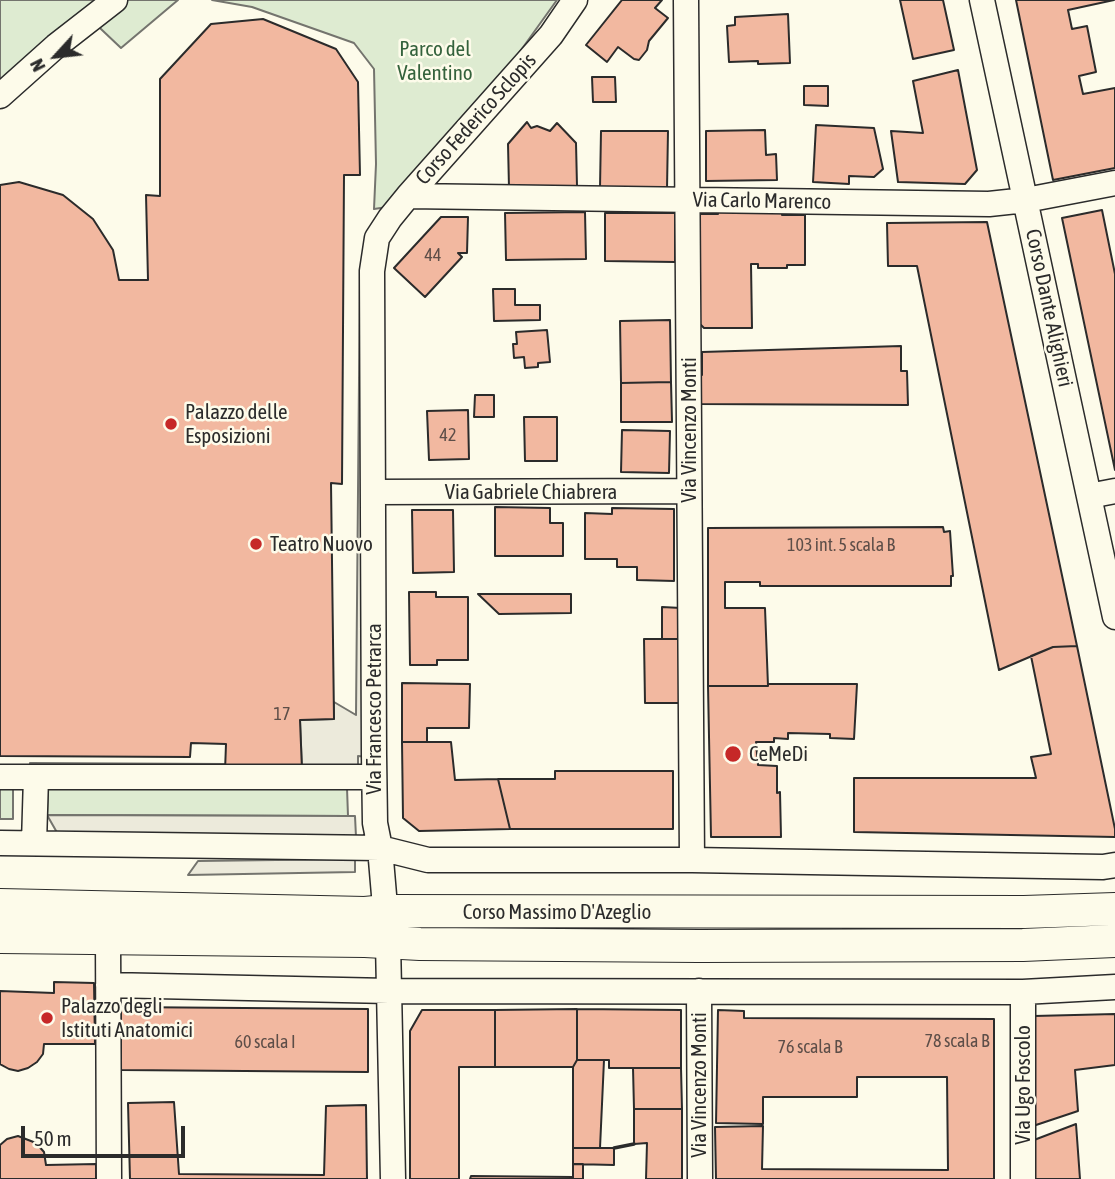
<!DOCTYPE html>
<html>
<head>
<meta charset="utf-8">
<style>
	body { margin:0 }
	#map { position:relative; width:1115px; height:1179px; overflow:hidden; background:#fdfbea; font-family:"Asap Condensed",sans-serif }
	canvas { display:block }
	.north { position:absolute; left:21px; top:21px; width:70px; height:70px; -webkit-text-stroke:5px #fdfbea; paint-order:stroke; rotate:243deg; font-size:19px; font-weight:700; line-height:28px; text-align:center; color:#2b2b2b }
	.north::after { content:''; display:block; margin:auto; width:24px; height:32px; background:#2b2b2b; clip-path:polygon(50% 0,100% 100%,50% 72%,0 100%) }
	.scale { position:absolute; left:21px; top:1126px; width:164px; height:32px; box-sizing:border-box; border:4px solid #2b2b2b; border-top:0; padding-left:9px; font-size:21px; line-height:24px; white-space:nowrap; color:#2b2b2b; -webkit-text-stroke:5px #fdfbea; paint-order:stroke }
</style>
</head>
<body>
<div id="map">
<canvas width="1115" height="1179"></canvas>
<div class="north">N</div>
<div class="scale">50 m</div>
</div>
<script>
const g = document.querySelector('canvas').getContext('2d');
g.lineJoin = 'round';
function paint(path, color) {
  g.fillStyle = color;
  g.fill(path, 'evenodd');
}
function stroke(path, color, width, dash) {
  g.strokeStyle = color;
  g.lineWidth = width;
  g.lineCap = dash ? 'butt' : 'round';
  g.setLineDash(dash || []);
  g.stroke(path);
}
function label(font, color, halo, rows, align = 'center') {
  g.font = font + ' "Asap Condensed",sans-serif';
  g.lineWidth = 5;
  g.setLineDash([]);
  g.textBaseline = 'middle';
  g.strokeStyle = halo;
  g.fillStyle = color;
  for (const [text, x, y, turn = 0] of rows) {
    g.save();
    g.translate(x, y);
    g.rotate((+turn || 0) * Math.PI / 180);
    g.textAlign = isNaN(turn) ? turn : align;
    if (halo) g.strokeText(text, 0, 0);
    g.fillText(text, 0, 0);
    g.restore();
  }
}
const green = new Path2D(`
	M0,0H178L121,48L83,12L0,83Z
	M212,0H557L506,71L394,206L374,209L376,164L374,69L354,43L252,7Z
	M347,788L348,816L47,815L48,789Z
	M0,789H13V819H0Z`);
paint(green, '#deebd1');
stroke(green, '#74746e', 2);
const parking = new Path2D(`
	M360,268L369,757L358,756V770H302L300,720L334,719V702L356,715Z
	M30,763L226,764L225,771L30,770Z
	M47,815L348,816H355L356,837L59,836Z
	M355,859V872L188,875L198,861Z`);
paint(parking, '#eceadb');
stroke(parking, '#74746e', 2);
const building = new Path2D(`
	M622,0H662L655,8L668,18L649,41L647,50L639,60L634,59L618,47L607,62L586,45Z
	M900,0H943L954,50L913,59Z
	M1016,0H1114L1068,10L1072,29L1087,26L1096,72L1079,76L1083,94L1115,88V168L1053,180Z
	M788,14L790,63L758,64V61L729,62L727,26L735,25V17Z
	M263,19L336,49L358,82L360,175H344L342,484L331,483L334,719L300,720L302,770L225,771L226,744L191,743L190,757L0,756V185L19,182L63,195L93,219L113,250L119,280H148L146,195L160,196V79L211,24Z
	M958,70L977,170L965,184L898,182L891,131L923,133L913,81Z
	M592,77H615L616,102H593Z
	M804,86H828V106L804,105Z
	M527,122L531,128L537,126L550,131L557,123L576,143L577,186L509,188L508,144Z
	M816,125L874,128L883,169L874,177L849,176V184L813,182Z
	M765,130L766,155L776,154L777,180L706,181V131Z
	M601,131H668L667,189L600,188Z
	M1102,210L1115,274V470L1062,218Z
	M718,211H782V215H805V265H787V268H758V264H751L752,328H704L700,324L699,214H718Z
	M585,212L586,259L506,260L505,213Z
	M605,213H675V262L605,261Z
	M441,217H468L467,253H458L462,257L425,297L394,268Z
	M987,222L1077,646L1053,647L999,670L917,266H888L887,223Z
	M493,289H515V305H540V320L494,321Z
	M670,320L671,382L621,383L620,321Z
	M547,330L550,362L538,363V367L525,368L524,357L514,358L513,344H517L516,332Z
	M901,346V371H907L908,405L698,404V375H702V352Z
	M671,382L672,422H621V383Z
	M475,395H494V417H474Z
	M468,410L469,459L429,460L427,411Z
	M524,417H557V461H525Z
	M622,430L670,431L669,473L621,472Z
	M495,507L550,508V523H563V556H495Z
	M612,508L674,509V581L637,580V567H617V559H585V513L612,514Z
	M412,510H453L454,572L413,573Z
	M943,527L944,532L950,531L953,576H951V586H760V582H725V608H765L768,686H708V528Z
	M409,592H436V597H468V660H437V665H410Z
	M478,594H571V613L499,614Z
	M662,607L681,608L682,639H662Z
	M644,639H682V703H645Z
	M1077,646L1115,829V837L854,832V778H1036L1031,757L1051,754L1031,656L1053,647Z
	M402,683L470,684L469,728H427V742H402Z
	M768,684H857L854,739L830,738V734L788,733V739L774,738V742H756L758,765L777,766V793L780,792L781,837H711L708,686H768Z
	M402,742H451L455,780L498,779L510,829L419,831L403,818Z
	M555,771H673V829H510L498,779H555Z
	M54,982L94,983L95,1044H44L43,1054L37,1062L28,1068L18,1071L9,1069L0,1064V991L54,993Z
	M121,1007L368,1009V1072L121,1070Z
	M577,1009L681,1010V1068H609V1060H577Z
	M577,1009V1060L573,1067H495V1010Z
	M422,1010H495V1067H459V1179H410V1031Z
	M718,1010L744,1011V1018L994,1019V1179H716L715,1127L763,1126L762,1169L948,1170L947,1077H857V1097H763V1124L716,1123Z
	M1115,1014V1065L1075,1070L1078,1111L1033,1126L1034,1016Z
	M577,1060H604L600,1148H573V1067Z
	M633,1068H681L682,1109H634Z
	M174,1102L179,1174L324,1175L326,1106L366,1105L367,1179H130L128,1103Z
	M634,1109H682V1179H646L647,1143L634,1144Z
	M1076,1124L1080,1179H1034V1140Z
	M18,1136L36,1143L44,1152L46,1165L96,1164V1179H0V1145L7,1139Z
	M573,1148H614V1165L573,1164Z
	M573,1164H583V1179H573Z
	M471,1176L573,1177V1179H470Z`);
paint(building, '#f2b8a0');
stroke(building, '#2b2b2b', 2);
const minor = new Path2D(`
	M686,0L692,860
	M982,0L1115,617
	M0,96L56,46L115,0
	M408,196L989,204L1026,200L1115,183
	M373,492L689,491
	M1089,496L1115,491
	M0,777H361L374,778
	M0,843L380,848L428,860H692L1103,867L1115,865
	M34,843L36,777
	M108,938L109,1179
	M108,985L389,991L1023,992L1115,987
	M699,991L700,1179
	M393,1179L388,942L380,848L375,823L374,755L372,271L377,238L390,218L408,196L551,35L575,0
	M1023,1179V992`);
const major = new Path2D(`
	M0,905L365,913L386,911L1024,912L1115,909
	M0,937L365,941L420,944L699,946L1023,945L1115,941`);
stroke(minor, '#2b2b2b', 27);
stroke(major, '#2b2b2b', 34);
stroke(minor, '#fdfbea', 24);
stroke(major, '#fdfbea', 32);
stroke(new Path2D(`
	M614,1148L634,1144`), '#2b2b2b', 3.5);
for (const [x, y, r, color] of [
	[171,424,7,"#c62828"],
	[256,544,7,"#c62828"],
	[733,754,9,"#c62828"],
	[47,1018,7,"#c62828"]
]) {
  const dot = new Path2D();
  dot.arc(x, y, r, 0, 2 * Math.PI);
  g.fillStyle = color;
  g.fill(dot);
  stroke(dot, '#fdfbea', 2.5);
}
label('18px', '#5d4e48', null, [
	["44",433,255],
	["42",448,435],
	["103 int. 5 scala B",841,545],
	["17",282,714],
	["78 scala B",957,1041],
	["60 scala I",265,1042],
	["76 scala B",810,1047]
]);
label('21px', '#34623c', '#fdfbea', [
	["Parco del",435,49],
	["Valentino",435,73]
]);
label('21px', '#2b2b2b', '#fdfbea', [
	["Corso Federico Sclopis",476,119,-48],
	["Via Carlo Marenco",762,201,1],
	["Corso Dante Alighieri",1049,308,78],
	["Via Vincenzo Monti",689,430,-90],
	["Via Gabriele Chiabrera",531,492],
	["Via Francesco Petrarca",374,709,-90],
	["Corso Massimo D'Azeglio",557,912],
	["Via Vincenzo Monti",699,1085,-90],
	["Via Ugo Foscolo",1023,1085,-90]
]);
label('21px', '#2b2b2b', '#fdfbea', [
	["Palazzo delle",185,412],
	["Esposizioni",185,436],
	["Teatro Nuovo",270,544],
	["CeMeDi",749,754],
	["Palazzo degli",61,1006],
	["Istituti Anatomici",61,1030]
], 'left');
</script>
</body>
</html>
